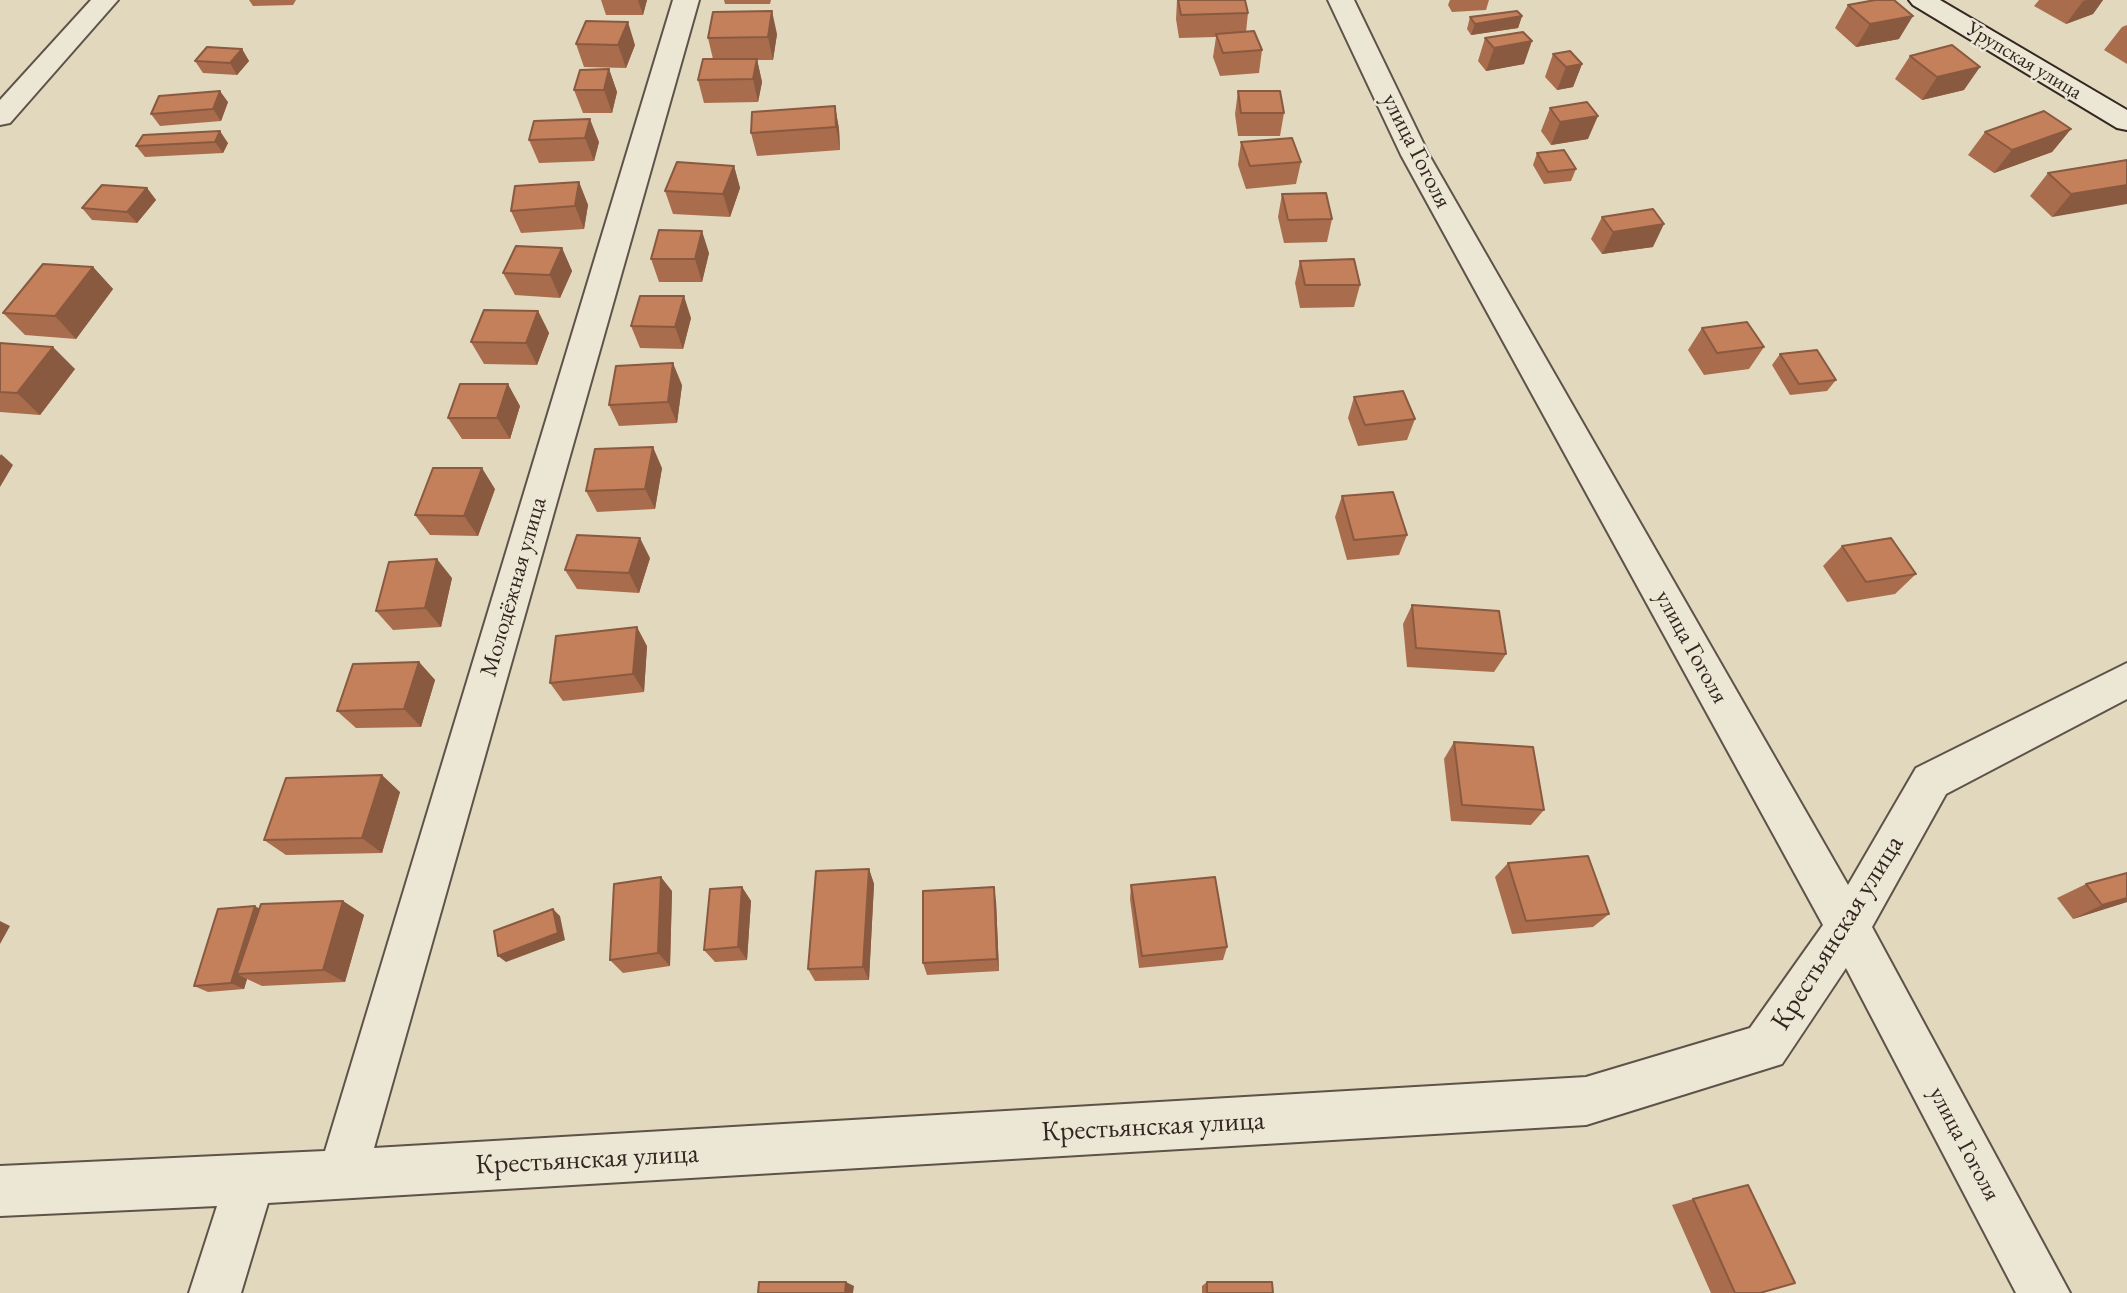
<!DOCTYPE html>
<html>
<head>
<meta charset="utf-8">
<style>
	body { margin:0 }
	canvas { display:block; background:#e1d8be }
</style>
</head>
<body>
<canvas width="2127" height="1293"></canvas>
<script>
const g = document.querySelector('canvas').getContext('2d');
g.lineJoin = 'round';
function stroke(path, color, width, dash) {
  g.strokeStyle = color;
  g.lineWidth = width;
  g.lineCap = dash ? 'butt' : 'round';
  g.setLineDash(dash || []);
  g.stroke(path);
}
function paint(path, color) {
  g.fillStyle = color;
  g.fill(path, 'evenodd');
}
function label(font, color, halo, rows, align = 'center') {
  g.font = font + ' "EB Garamond",serif';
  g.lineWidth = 5;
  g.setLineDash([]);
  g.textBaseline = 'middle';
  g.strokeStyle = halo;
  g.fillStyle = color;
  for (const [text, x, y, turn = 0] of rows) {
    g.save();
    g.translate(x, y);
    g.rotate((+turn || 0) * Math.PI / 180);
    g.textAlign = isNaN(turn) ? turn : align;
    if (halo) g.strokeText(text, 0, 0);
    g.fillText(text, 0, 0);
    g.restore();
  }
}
const street = new Path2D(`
	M91,0H118L10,123L0,125V100Z
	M673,0H699L374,1148L1586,1077L1750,1028L1823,925L1401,155L1328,0H1354L1429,155L1848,885L1916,768L2127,663V699L1946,794L1872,927L2070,1293H2016L1846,968L1782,1064L1586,1125L268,1203L241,1293H189L217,1206L0,1216V1166L325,1151Z`);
const secondary = new Path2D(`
	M1909,0H1940L2127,110V130L2117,128L1913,5Z`);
stroke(street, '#5f5248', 4);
stroke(secondary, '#342621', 4);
paint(street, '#ece6d5');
paint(secondary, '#ece6d5');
paint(new Path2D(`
	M249,0H296L293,5L253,6Z
	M601,0H647L643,15H606Z
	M724,0H771L770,4H725Z
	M1177,0H1245L1248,13L1246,32L1262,50L1259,73L1220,76L1213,57L1216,37L1179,38L1176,19Z
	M1450,0H1489L1486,10L1452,12L1448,5Z
	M2039,0H2103L2093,14L2066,24L2034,6Z
	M1848,5L1899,39L1856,47L1835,28Z
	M1522,16L1518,28L1471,35L1467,29L1470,17Z
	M2127,25V64L2104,50L2122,27Z
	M777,34L773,60H757L762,82L758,102L704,103L698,80L713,59L708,38Z
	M1485,38L1524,64L1486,71L1478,61Z
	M576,44L635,45L626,68L584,67Z
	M242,49L249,61L237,75L203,73L195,61Z
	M1553,54L1582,64L1573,87L1557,90L1545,77Z
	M1910,56L1964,90L1922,100L1895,79Z
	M609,69L617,92L612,113H583L574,90Z
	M1238,91L1284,113L1280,136H1238L1235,114Z
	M228,102L221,121L160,126L151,114Z
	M835,106L839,129L840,150L757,156L751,133Z
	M1550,108L1588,139L1551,145L1541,131Z
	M534,121L599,142L594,161L539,163L529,140Z
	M2071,129L2052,152L1994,173L1968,155L1985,132Z
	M143,135L228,143L223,153L145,157L136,146Z
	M1241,142L1301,162L1296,184L1246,189L1238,165Z
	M1537,153L1576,169L1571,181L1544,184L1533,165Z
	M2127,160L2052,217L2030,196L2048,173Z
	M734,166L740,188L730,217L673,214L665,191Z
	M579,182L588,205L584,229L521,233L511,211Z
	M147,188L156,200L137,223L92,220L82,208Z
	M1282,194L1332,219L1327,242L1284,243L1278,217Z
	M1602,217L1653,247L1602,254L1591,239Z
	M562,248L572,271L560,298L515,295L503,273Z
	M709,253L702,282H659L651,259Z
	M1300,261L1360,285L1354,307L1300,308L1295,283Z
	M93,267L113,289L76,339L25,335L3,313Z
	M538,311L549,333L537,365L484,364L471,342Z
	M691,318L683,349L640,348L631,326Z
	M1702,328L1764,347L1749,369L1704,375L1688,350Z
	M0,343L75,369L40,415L0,412Z
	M1780,354L1836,380L1827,391L1790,395L1772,365Z
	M682,385L677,423L619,426L609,405Z
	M1354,397L1415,419L1407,440L1358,446L1348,418Z
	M520,406L510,439H462L448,418Z
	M662,468L655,509L597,512L586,491Z
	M495,489L478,536L430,535L415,515Z
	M1342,496L1407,535L1399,555L1347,560L1335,517Z
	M1842,546L1916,574L1895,594L1847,602L1823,566Z
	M650,558L639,593L577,589L565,570Z
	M452,578L441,627L393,630L376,611Z
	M1412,605L1506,654L1494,672L1407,667L1403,624Z
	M647,646L644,692L563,701L550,683Z
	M419,662L435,680L421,727L356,728L337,711Z
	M1454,742L1544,810L1531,825L1451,821L1444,759Z
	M400,792L382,853L286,855L264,840Z
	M1508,863L1609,914L1593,927L1512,934L1495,877Z
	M869,869L874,884L869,980L815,981L808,969Z
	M2086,884L2127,902L2073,919L2057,898Z
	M1131,885L1227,947L1223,960L1139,968L1130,899Z
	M742,887L751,901L747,960L715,962L704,950Z
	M672,891L670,966L623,973L610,960Z
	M343,901L364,915L345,982L262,986L247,979L244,989L208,992L194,986L259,909Z
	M996,901L999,971L927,975L923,963Z
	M1693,1199L1760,1293H1711L1672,1205Z
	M1207,1282L1273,1293H1202V1286Z`), '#a96d4e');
paint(new Path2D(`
	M638,0H647L643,15Z
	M2087,0H2103L2093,14L2066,24L2083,1Z
	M772,11L777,34L773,60L768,37Z
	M1522,16L1518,28L1471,35L1475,24Z
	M1913,16L1899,39L1856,47L1870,24Z
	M628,22L635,45L626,68L618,45Z
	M1532,41L1524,64L1486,71L1494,48Z
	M242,49L249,61L237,75L230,63Z
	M757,59L762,82L758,102L753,79Z
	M1582,64L1573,87L1557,90L1566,67Z
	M1980,67L1964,90L1922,100L1937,77Z
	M609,69L617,92L612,113L604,90Z
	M220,91L228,102L221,121L213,109Z
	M835,106L839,129L840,150L836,127Z
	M1598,116L1588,139L1551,145L1560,122Z
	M590,119L599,142L594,161L585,138Z
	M2071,129L2052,152L1994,173L2012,150Z
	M220,131L228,143L223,153L215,142Z
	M734,166L740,188L730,217L723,194Z
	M579,182L588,205L584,229L575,206Z
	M2127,185V204L2052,217L2071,194Z
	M147,188L156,200L137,223L127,212Z
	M1664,224L1653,247L1602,254L1613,232Z
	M702,231L709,253L702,282L695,259Z
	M562,248L572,271L560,298L550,275Z
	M93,267L113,289L76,339L55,316Z
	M684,296L691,318L683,349L675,327Z
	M538,311L549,333L537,365L526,343Z
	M53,347L75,369L40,415L17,393Z
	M673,363L682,385L677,423L668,402Z
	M508,384L520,406L510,439L497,418Z
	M653,447L662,468L655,509L645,489Z
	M1,454L13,465L0,487V456Z
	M482,468L495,489L478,536L464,516Z
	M640,538L650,558L639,593L629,573Z
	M437,559L452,578L441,627L425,608Z
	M637,627L647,646L644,692L633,674Z
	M419,662L435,680L421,727L404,709Z
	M382,775L400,792L382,853L362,838Z
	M869,869L874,884L869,980L863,967Z
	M661,877L672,891L670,966L658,953Z
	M742,887L751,901L747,960L738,947Z
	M994,887L996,901L999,971L997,959Z
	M2127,898V902L2073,919L2102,905Z
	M343,901L364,915L345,982L323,970Z
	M255,906L267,913L237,974L247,979L244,989L231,983Z
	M553,909L560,916L565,940L506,962L498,956Z
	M0,921L10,926L0,944Z
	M846,1282L854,1286L853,1293H845Z`), '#895940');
const building = new Path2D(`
	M1178,0H1245L1248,13L1181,15Z
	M1875,0H1894L1913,16L1870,24L1848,5Z
	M772,11L768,37L708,38L713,12Z
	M1517,11L1522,16L1475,24L1470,17Z
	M586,21L628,22L618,45L576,44Z
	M1254,31L1262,50L1223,53L1216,34Z
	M1523,32L1532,41L1494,48L1485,38Z
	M1952,45L1980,67L1937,77L1910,56Z
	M207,47L242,49L230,63L195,61Z
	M1570,51L1582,64L1566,67L1553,54Z
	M703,59H757L753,79L698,80Z
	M609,69L604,90H574L580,70Z
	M220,91L213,109L151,114L159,96Z
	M1238,91H1280L1284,113H1241Z
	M1587,102L1598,116L1560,122L1550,108Z
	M835,106L836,127L751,133L752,112Z
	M2044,111L2071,129L2012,150L1985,132Z
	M590,119L585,138L529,140L534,121Z
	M220,131L215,142L136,146L143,135Z
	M1292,138L1301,162L1250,166L1241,142Z
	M1564,150L1576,169L1548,172L1537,153Z
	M2127,160V185L2071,194L2048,173Z
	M677,162L734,166L723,194L665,191Z
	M579,182L575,206L511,211L515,186Z
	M102,185L147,188L127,212L82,208Z
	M1326,193L1332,219L1288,220L1282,194Z
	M1653,209L1664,224L1613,232L1602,217Z
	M659,230L702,231L695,259H651Z
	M516,246L562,248L550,275L503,273Z
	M1354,259L1360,285H1305L1300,261Z
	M43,264L93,267L55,316L3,313Z
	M640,296H684L675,327L631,326Z
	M484,310L538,311L526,343L471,342Z
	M1747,322L1764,347L1717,353L1702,328Z
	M0,343L53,347L17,393L0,392Z
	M1817,350L1836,380L1799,384L1780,354Z
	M673,363L668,402L609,405L616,366Z
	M460,384H508L497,418H448Z
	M1403,391L1415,419L1365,425L1354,397Z
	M653,447L645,489L586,491L595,449Z
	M433,468H482L464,516L415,515Z
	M1393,492L1407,535L1354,540L1342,496Z
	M577,535L640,538L629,573L565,570Z
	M1891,538L1916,574L1866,582L1842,546Z
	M437,559L425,608L376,611L389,562Z
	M1412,605L1499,611L1506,654L1416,648Z
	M637,627L633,674L550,683L556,636Z
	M419,662L404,709L337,711L353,664Z
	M1454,742L1533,747L1544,810L1462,805Z
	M382,775L362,838L264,840L286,778Z
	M1588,856L1609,914L1526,921L1508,863Z
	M869,869L863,967L808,969L816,871Z
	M2127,873V898L2102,905L2086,884Z
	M661,877L658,953L610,960L614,884Z
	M1215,877L1227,947L1142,956L1131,885Z
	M742,887L738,947L704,950L710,889Z
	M994,887L997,959L923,963V891Z
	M343,901L323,970L237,974L261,904Z
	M255,906L231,983L194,986L218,909Z
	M553,909L558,933L498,956L494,931Z
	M1748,1185L1795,1283L1760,1293H1735L1693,1199Z
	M759,1282H846L845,1293H758Z
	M1207,1282H1272L1273,1293H1207Z`);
paint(building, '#c47f5b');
stroke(building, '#895940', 2);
label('21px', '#342621', '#ece6d5', [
	["Урупская улица",2024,61,31]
]);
label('24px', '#342621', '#ece6d5', [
	["улица Гоголя",1416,151,63],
	["Молодёжная улица",514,587,-74],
	["улица Гоголя",1691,647,61],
	["улица Гоголя",1964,1144,62]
]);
label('28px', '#342621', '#ece6d5', [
	["Крестьянская улица",1838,933,-58],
	["Крестьянская улица",1153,1127,-3],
	["Крестьянская улица",587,1160,-3]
]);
</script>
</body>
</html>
